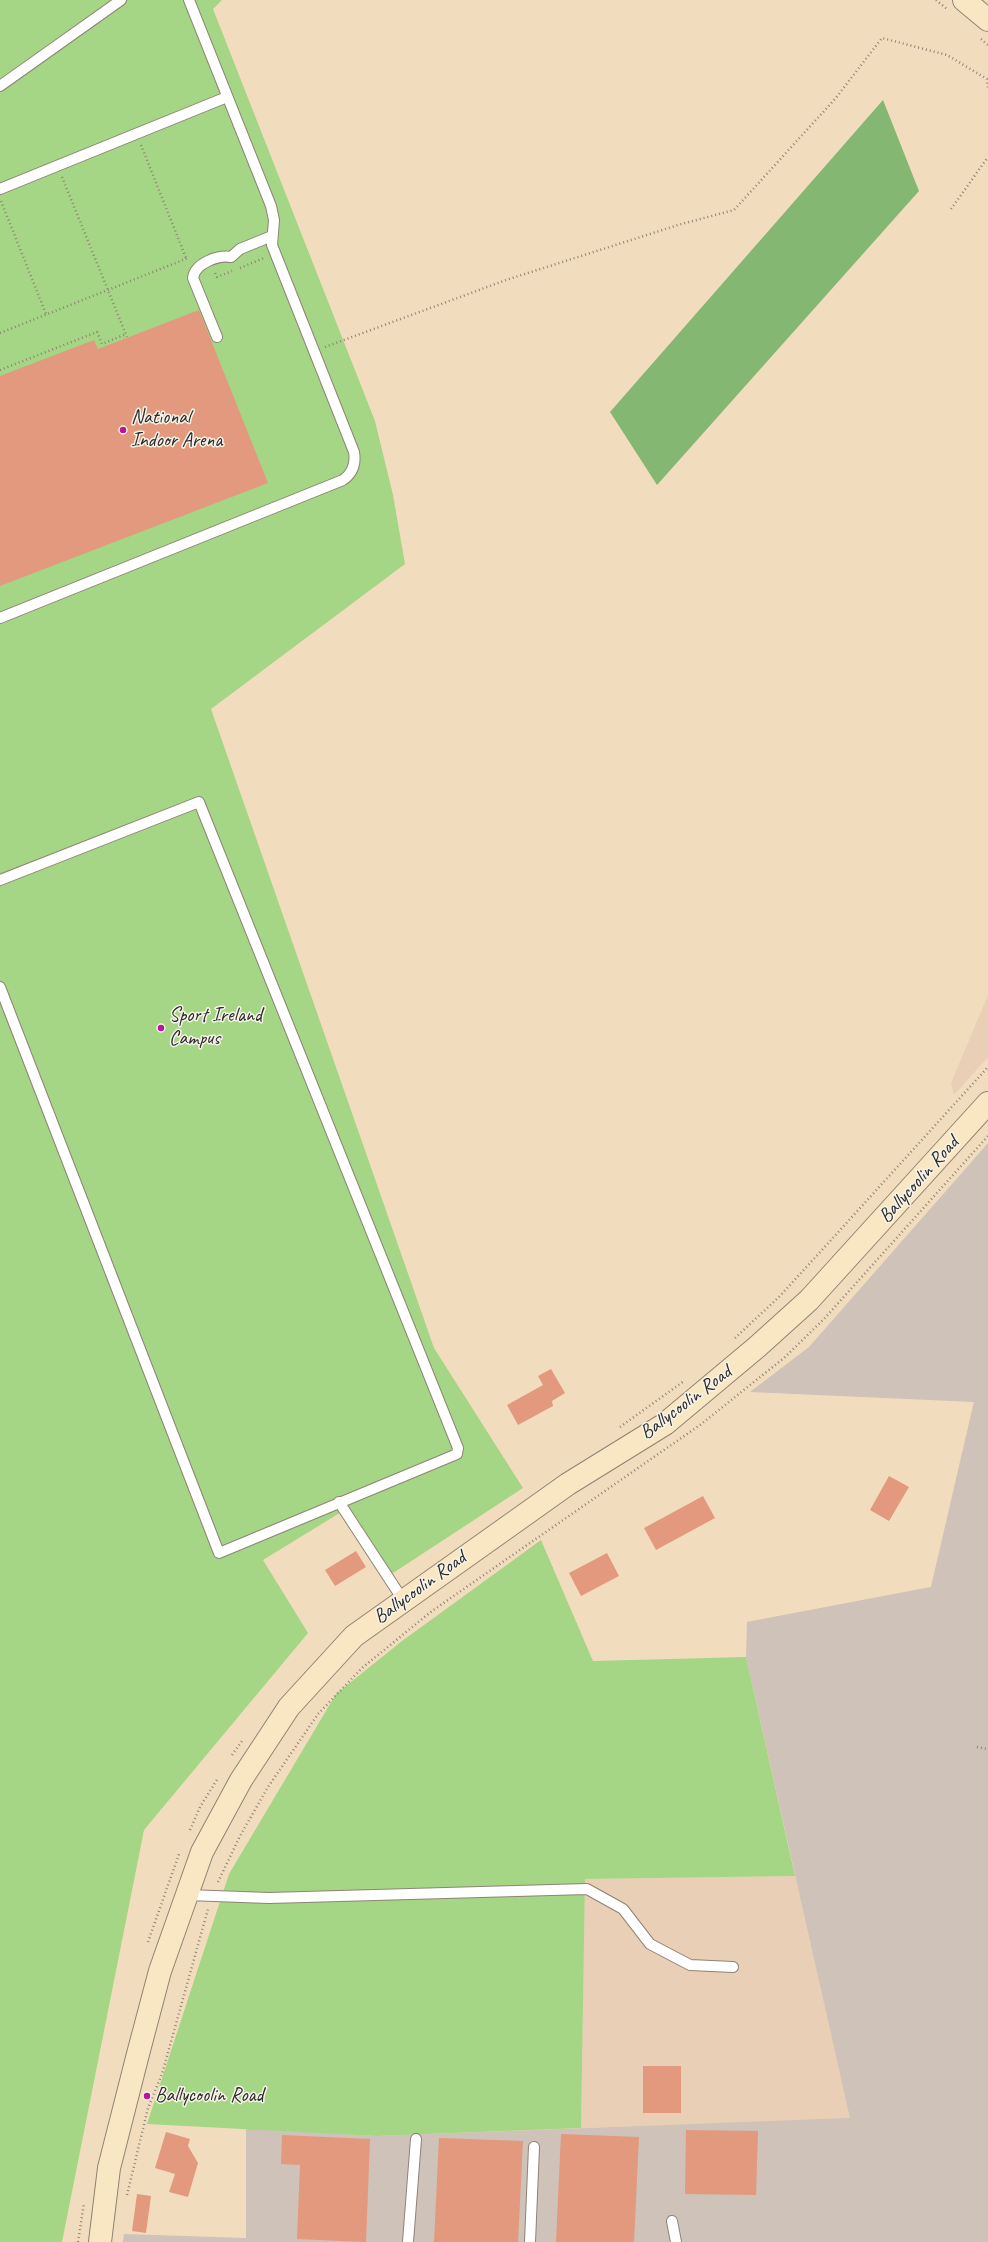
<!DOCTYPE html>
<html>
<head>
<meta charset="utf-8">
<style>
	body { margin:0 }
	canvas { display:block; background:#f2dcbe }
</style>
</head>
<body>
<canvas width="988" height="2242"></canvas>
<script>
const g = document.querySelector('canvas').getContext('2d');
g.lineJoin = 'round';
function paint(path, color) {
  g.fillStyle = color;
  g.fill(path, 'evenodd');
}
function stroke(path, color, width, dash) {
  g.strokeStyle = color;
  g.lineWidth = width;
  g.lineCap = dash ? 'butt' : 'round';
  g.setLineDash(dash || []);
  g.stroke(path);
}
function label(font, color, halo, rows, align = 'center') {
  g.font = font + ' Caveat,sans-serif';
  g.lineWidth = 3;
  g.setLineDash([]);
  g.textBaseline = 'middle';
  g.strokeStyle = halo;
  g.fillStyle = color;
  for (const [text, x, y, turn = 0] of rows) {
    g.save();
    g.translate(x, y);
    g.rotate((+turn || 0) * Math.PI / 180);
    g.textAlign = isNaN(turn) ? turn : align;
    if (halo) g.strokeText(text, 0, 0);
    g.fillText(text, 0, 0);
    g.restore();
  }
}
paint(new Path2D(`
	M988,995V1057L954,1095L951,1083Z
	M974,1401L988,2228L850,2119L581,2128L585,1879L795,1876L747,1622L931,1587Z`), '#e8cfb6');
paint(new Path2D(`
	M988,1143V2242H123L124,2234L246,2238V2128L377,2136L850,2118L746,1657L747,1622L931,1587L974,1402L750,1392L809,1347Z`), '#cec2b9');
paint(new Path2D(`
	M0,0H222L213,9L375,421L393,495L405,564L211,709L434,1348L523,1488L390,1575L343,1511L263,1560L308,1633L144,1830L62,2242H0Z
	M541,1540L593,1661L746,1657L795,1876L585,1879L581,2128L377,2136L147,2124L229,1874L336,1694L402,1641Z`), '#a5d685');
paint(new Path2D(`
	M883,100L919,191L657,485L610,412Z`), '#84b772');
paint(new Path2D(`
	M199,310L268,483L0,586V376L94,340L98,349Z
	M551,1369L565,1393L552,1401L553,1406L518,1425L507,1405L543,1385L538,1376Z
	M889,1476L909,1487L889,1521L870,1510Z
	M703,1496L715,1518L656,1550L644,1528Z
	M356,1551L366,1567L335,1586L325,1570Z
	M607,1553L619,1576L581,1596L569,1573Z
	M643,2066H681V2113H643Z
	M686,2130L758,2131L756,2195L685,2194Z
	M166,2132L190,2139L188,2146L198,2163L188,2197L169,2192L175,2174L155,2168Z
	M561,2134L639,2137L634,2242H556Z
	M282,2135L370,2139L366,2242L297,2239L300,2165L281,2164Z
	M439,2138L523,2141L518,2242H434Z
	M137,2194L151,2196L146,2233L132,2231Z`), '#e3997d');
const lane = new Path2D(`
	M0,86L121,0
	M0,189L227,97
	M217,337L193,278C195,263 218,255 231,257L240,249L272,236
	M0,618L343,480C353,473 356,464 354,452L272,245L274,220L271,206L189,0
	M0,880L199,802L458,1448L457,1454L219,1553L0,987
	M339,1502L403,1600
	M187,1895L269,1898L587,1889L623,1909L650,1944L690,1965L733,1967
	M672,2221L676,2242
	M408,2242L416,2139
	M530,2242L534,2147`);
const secondary = new Path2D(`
	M964,0L988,20
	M100,2242L109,2168L138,2054L160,1971L202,1852L241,1780L289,1707L354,1636L568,1484L665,1424L757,1347L809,1300L988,1103`);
stroke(lane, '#8e8474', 12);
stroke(secondary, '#8e8474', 24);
stroke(new Path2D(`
	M936,0L947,9
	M981,39L988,45
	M141,145L186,258
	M62,177L127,337
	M1,201L46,314
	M951,209L988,157
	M240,268L264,258
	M215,273L217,277L232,271
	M0,333L188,258
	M325,347L506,280L678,225L734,210L835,99L882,38L947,55L987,79L988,88
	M0,370L97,332L102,344L126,334
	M735,1338L779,1297L822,1250L988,1067
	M620,1427L684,1381
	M977,1747L988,1749
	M232,1755L242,1741
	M190,1830L200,1807L218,1778
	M218,1882L240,1836L268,1787L318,1714L362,1668L432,1611L700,1425L784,1358L824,1319L988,1136
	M148,1942L179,1854
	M127,2195L148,2108L162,2074L208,1909
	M78,2242L84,2203`), '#8e8474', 2.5, [1, 3]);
stroke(lane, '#fff', 10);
stroke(secondary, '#f9e7c3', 22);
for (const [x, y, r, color] of [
	[123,430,4,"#b5179e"],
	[161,1028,4,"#b5179e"],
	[147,2096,4,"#b5179e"]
]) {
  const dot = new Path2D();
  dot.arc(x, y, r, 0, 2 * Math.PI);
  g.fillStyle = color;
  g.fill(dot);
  stroke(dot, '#f7f3e8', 1.5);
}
label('20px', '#2b2b2b', '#f7f3e8', [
	["National",131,418],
	["Indoor Arena",131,441],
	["Sport Ireland",169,1016],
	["Campus",169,1039],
	["Ballycoolin Road",155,2096]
], 'left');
label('20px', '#2b2b2b', '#f7f3e8', [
	["Ballycoolin Road",919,1180,-48],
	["Ballycoolin Road",686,1403,-37],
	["Ballycoolin Road",420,1588,-36]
]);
</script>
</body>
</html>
